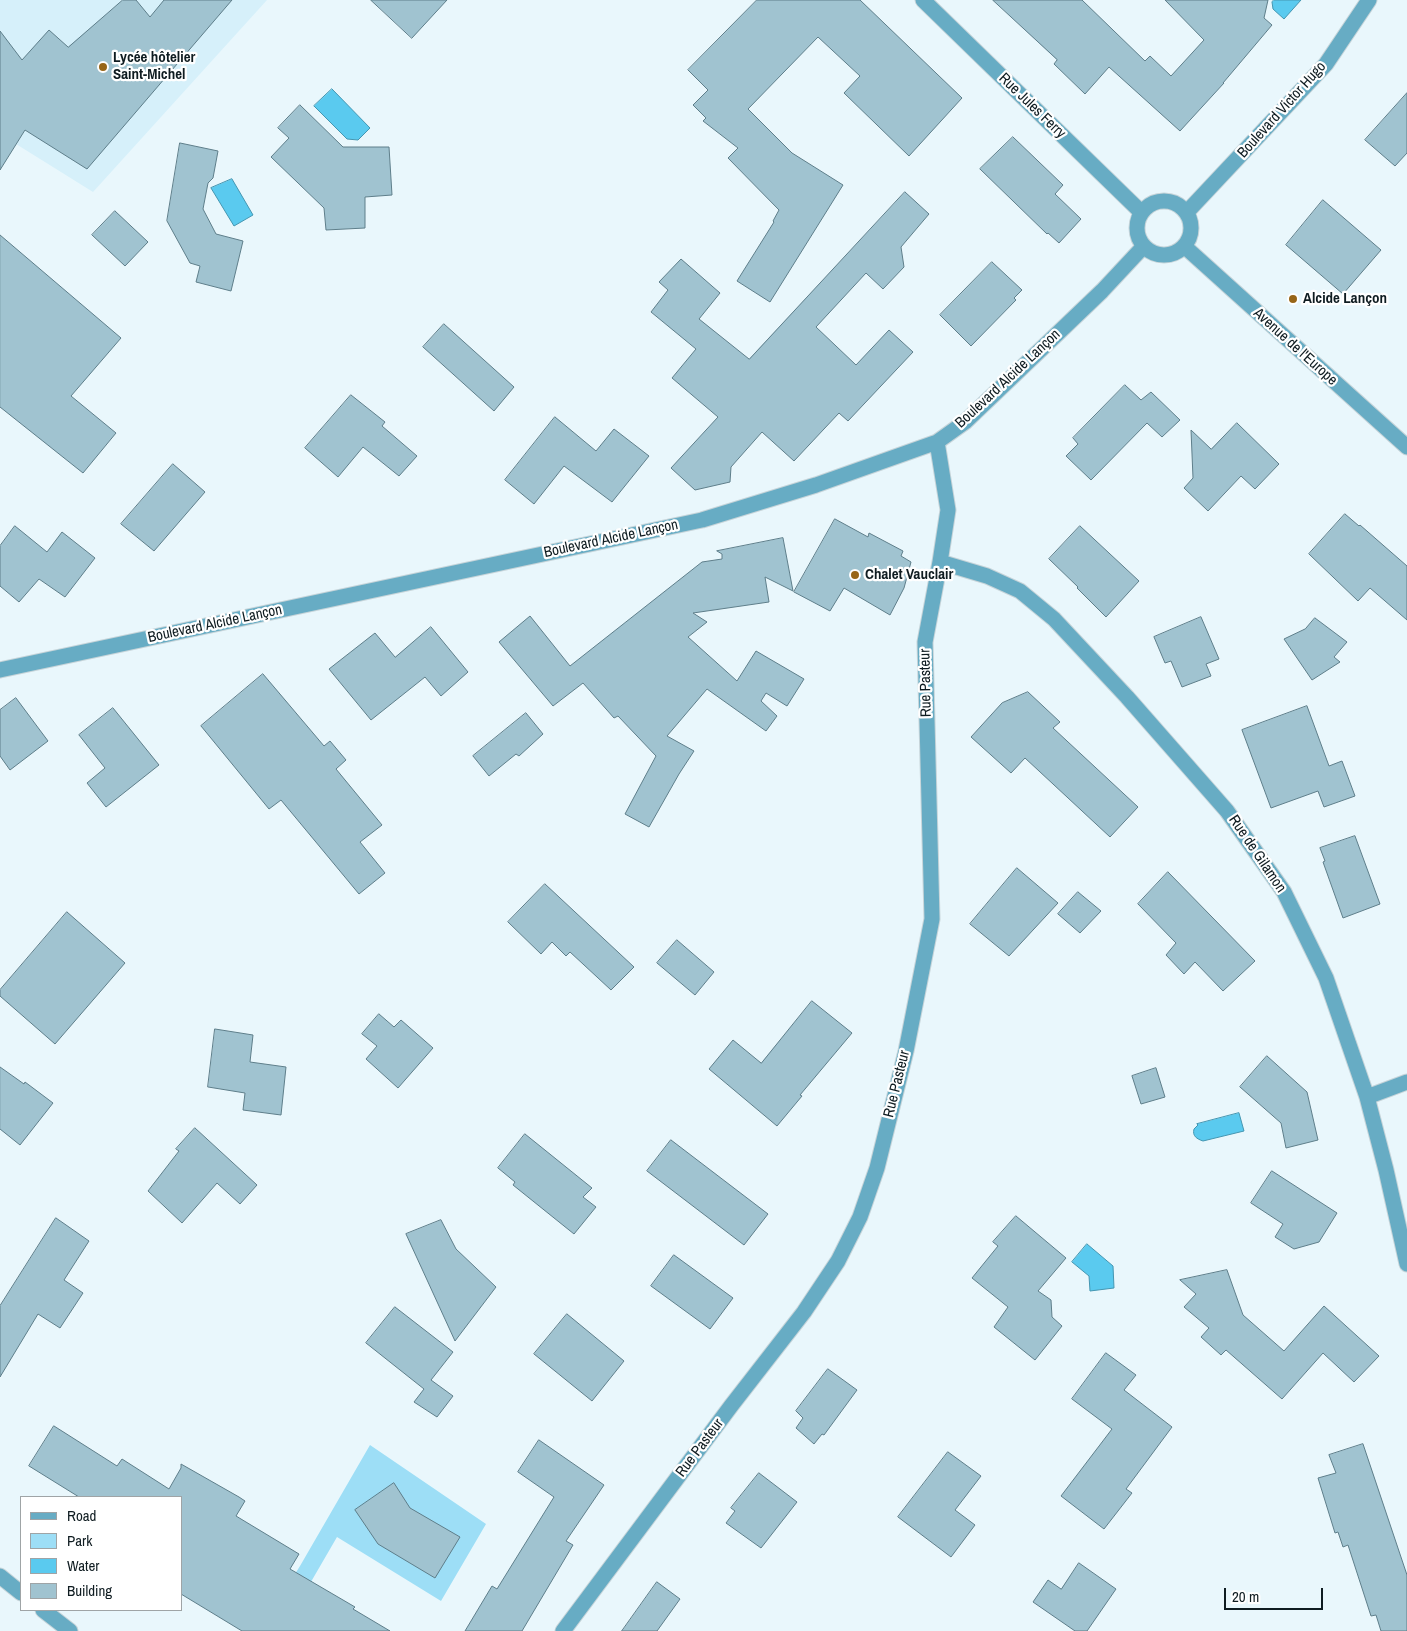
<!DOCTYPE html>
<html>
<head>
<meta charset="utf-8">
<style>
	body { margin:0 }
	#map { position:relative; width:1407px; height:1631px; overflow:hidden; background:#e9f7fc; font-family:"Archivo Narrow",sans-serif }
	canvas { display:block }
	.legend { position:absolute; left:20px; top:1496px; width:162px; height:115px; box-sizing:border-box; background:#fff; border:1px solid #9fa4a6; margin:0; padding:6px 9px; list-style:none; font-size:15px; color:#0f1c21 }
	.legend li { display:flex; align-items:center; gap:10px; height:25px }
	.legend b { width:25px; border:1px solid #9fa4a6 }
	.scale { position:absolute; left:1224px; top:1588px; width:99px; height:22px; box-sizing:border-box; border:2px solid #0f1c21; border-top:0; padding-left:6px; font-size:15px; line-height:18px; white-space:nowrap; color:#0f1c21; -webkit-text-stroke:4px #fff; paint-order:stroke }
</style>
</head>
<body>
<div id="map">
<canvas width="1407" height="1631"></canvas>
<ul class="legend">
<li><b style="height:6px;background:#67acc4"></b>Road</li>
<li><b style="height:14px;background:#9ddef6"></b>Park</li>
<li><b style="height:14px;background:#5acaef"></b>Water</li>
<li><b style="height:14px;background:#a0c3d0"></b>Building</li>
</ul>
<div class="scale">20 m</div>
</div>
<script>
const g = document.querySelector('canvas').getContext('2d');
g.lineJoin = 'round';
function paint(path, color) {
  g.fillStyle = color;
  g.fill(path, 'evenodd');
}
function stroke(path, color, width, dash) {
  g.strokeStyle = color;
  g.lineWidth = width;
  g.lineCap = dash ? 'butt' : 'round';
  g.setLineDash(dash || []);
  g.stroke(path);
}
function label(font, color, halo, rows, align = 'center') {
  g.font = font + ' "Archivo Narrow",sans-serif';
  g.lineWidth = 4.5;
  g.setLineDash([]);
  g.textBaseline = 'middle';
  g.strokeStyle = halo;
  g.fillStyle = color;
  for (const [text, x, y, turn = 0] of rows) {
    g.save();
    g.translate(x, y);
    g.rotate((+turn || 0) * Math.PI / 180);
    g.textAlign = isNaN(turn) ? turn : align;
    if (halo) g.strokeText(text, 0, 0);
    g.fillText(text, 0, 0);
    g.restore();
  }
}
paint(new Path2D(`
	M0,0H267L93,192L0,134Z`), '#d6f0fa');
paint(new Path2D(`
	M370,1445L486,1524L441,1601L337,1537L290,1618L259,1631L300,1566Z`), '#9ddef6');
const water = new Path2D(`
	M1274,0H1301L1284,19L1273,9L1272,2Z
	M332,89L370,128L358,140L347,139L314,106Z
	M232,179L253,215L234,226L211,188Z
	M1239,1113L1244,1131L1203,1141C1197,1139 1192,1136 1194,1129L1198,1125L1197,1124Z
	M1087,1244L1113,1266L1114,1288L1090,1291L1089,1276L1072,1262Z`);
paint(water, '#5acaef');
stroke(water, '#4496b1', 1);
const building = new Path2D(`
	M123,0H136L150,17L164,0H232L87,169L25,130L0,170V31L22,60L49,30L68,47Z
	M371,0H447L412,38Z
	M757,0H860L962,98L909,156L844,93L860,76L818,37L748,109L792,153L843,185L770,302L737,281L774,222L773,221L779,210L728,158L738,148L703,121L706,118L693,105L708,90L688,70Z
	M993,0H1082L1145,61L1150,56L1171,76L1204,40L1165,0H1268L1264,18L1272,25L1223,83H1224L1180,131L1109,67L1085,94L1054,64L1057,60Z
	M1407,93V153L1395,166L1365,140Z
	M300,105L343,147H389L392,195L365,197V228L326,230L324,208L271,157L289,138L278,128Z
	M1013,137L1063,185L1055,194L1081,219L1059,243L1048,233L1047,234L980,169Z
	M180,143L218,151L213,178L208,183L203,209L216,234L243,241L231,291L196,282L200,266L190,263L167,221Z
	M905,192L929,214L901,247L904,267L883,289L866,273L816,327L856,365L889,330L913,352L848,421L839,413L794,461L762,432L731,467L730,482L695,490L671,468L718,417L672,378L696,349L651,312L668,290L659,282L681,259L720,293L699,319L749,359Z
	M1323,200L1381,250L1343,294L1286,245Z
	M115,211L148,242L125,266L92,235Z
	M0,235L121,338L71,396L116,433L83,473L0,407Z
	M992,262L1022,290L1014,298L1016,300L971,346L940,315Z
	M444,324L514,387L494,411L423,347Z
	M1125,385L1141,400L1151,392L1180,420L1162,437L1147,423L1091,480L1066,456L1078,444L1073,438Z
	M351,395L385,422L382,426L417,456L399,476L363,447L338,477L305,448Z
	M555,417L596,451L614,429L649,456L612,502L564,466L534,504L505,480Z
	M1237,423L1279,464L1255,489L1241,476L1208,511L1184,488L1193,478L1191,430L1211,449Z
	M173,464L205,492L154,551L121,524Z
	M1345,514L1359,526L1360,525L1407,566V620L1370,588L1358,601L1309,554Z
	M835,519L868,537L869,533L903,551L901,556L911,562L904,588L890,615L844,588L830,611L794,592Z
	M15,526L47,552L62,532L95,558L65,597L39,579L19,602L0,586V546Z
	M1080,526L1139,581L1106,617L1077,588L1078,587L1049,559Z
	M783,538L793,591L765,577L769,602L693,613L707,622L688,637L737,681L756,651L804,679L787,706L766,693L761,701L777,716L766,731L707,689L667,736L694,751L679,774L649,827L625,814L656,756L618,716L614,718L583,683L553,706L499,642L530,616L570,666L702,562L722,559V554L717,551Z
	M1201,617L1219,659L1206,664L1211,676L1182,687L1171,661L1165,663L1154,637Z
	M1315,618L1347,642L1334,657L1340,662L1312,680L1284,639L1305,629Z
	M431,627L468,672L441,696L425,677L371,720L329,669L375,633L395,657Z
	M263,674L324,746L330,741L346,760L336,769L382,825L360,842L385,873L359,894L281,800L269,809L201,726Z
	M1028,692L1060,722L1053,728L1138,807L1110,837L1025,758L1011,773L971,737L1002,703Z
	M16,698L48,741L10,770L0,756V710Z
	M1307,706L1329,766L1342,761L1355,796L1324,807L1318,791L1271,808L1242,730Z
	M113,708L159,765L106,807L87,783L105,768L79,735Z
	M526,713L543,734L519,756L516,754L489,776L473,756Z
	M1355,836L1380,904L1343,918L1323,862L1325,861L1320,848Z
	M1017,868L1058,903L1009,956L970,924Z
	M1168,872L1255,961L1223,991L1195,962L1184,974L1166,955L1176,943L1138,904Z
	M545,884L634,967L611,990L570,952L566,956L552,942L541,954L508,922Z
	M1078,892L1101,911L1080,933L1058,914Z
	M67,912L125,963L55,1044L0,996V990Z
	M677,940L714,972L695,995L657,963Z
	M812,1001L852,1033L800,1095L802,1096L777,1126L709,1069L733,1040L761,1063Z
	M379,1014L394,1027L401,1020L433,1048L398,1088L366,1059L377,1046L362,1034Z
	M215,1029L253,1035L250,1062L286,1067L281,1115L243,1110L245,1093L208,1087Z
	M1267,1056L1307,1092L1318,1140L1286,1148L1281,1123L1240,1087Z
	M0,1067L24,1084L25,1082L53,1103L20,1145L0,1129Z
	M1156,1068L1165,1097L1141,1104L1132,1076Z
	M195,1128L257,1185L240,1204L217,1183L182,1223L148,1191L179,1151L176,1149Z
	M525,1134L592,1188L583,1197L596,1207L574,1234L513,1185L515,1182L498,1168Z
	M671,1140L768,1214L744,1245L647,1171Z
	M1272,1171L1337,1213L1319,1242L1294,1249L1275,1237L1283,1224L1251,1203Z
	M1016,1216L1066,1258L1038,1291L1051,1300L1052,1317L1062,1326L1035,1360L994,1327L1008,1307L972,1278L998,1246L993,1242Z
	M56,1218L89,1241L64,1280L83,1293L60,1328L38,1314L0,1377V1306Z
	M441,1220L456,1249L496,1287L455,1341L406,1234Z
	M674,1255L733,1298L710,1329L651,1286Z
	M1227,1270L1243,1315L1284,1351L1324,1306L1379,1356L1354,1382L1323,1353L1282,1399L1226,1350L1221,1355L1201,1337L1209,1328L1184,1307L1196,1294L1180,1280Z
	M395,1307L453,1352L431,1380L453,1396L437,1417L414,1402L424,1389L366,1343Z
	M567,1314L624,1361L592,1401L534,1354Z
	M1106,1353L1136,1375L1124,1390L1172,1427L1126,1489L1132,1493L1104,1529L1061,1496L1112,1429L1072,1399Z
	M828,1369L857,1390L824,1435L822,1434L814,1444L796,1428L803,1418L796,1411Z
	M54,1426L117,1466L122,1459L169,1489L181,1468V1464L239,1497L245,1501L236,1516L299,1554L290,1569L355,1607L353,1609L390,1631H242L181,1594V1497H79L29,1466Z
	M539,1440L604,1485L566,1541L573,1545L522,1631H465L492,1586L497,1589L554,1497L518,1472Z
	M1363,1444L1407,1575V1631H1381L1376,1615L1371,1616L1348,1545L1343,1547L1338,1532L1335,1533L1318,1478L1336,1473L1329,1455Z
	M948,1452L981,1476L955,1510L975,1525L951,1557L898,1517Z
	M759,1473L797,1502L761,1548L726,1523L735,1511L731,1508Z
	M394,1483L410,1508L460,1537L435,1578L378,1544L355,1510Z
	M1079,1563L1116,1589L1087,1631H1075L1033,1602L1048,1580L1061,1589Z
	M657,1582L680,1599L657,1631H622Z`);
paint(building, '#a0c3d0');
stroke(building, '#5e7e8a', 1);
const minor = new Path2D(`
	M923,0L1141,212
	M1137 228a27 27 0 1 1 54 0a27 27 0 1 1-54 0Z
	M1187,212L1326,64L1369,0
	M1184,246L1407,447
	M940,562L987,576L1020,591L1054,619L1127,697L1227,811L1284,892L1326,978L1367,1097L1386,1170L1407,1264
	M0,670L702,520L816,485L937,442L965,422L1102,291L1144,246
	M1367,1097L1407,1082
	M0,1576L21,1593
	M43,1610L70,1631
	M563,1631L731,1406L804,1312L838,1261L860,1217L877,1168L906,1051L932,919L925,642L940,562L948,510L937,442`);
stroke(minor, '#c6d4d9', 17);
stroke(minor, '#67acc4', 15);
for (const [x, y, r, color] of [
	[103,67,5,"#976517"],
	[1293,299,5,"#976517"],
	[855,575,5,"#976517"]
]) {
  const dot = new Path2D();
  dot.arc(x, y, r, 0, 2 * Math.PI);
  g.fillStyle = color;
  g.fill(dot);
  stroke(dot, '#fff', 2);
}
label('bold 15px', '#0f1c21', '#fff', [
	["Lycée hôtelier",113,58],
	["Saint-Michel",113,75],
	["Alcide Lançon",1303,299],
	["Chalet Vauclair",865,575]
], 'left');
label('15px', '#0f1c21', '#fff', [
	["Rue Jules Ferry",1032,106,44],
	["Boulevard Victor Hugo",1282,110,-48],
	["Avenue de l'Europe",1295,347,42],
	["Boulevard Alcide Lançon",1008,379,-43],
	["Boulevard Alcide Lançon",611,539,-12],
	["Boulevard Alcide Lançon",215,624,-12],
	["Rue Pasteur",926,683,-91],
	["Rue de Gilamon",1257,854,56],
	["Rue Pasteur",897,1084,-76],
	["Rue Pasteur",700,1448,-53]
]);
</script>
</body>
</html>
